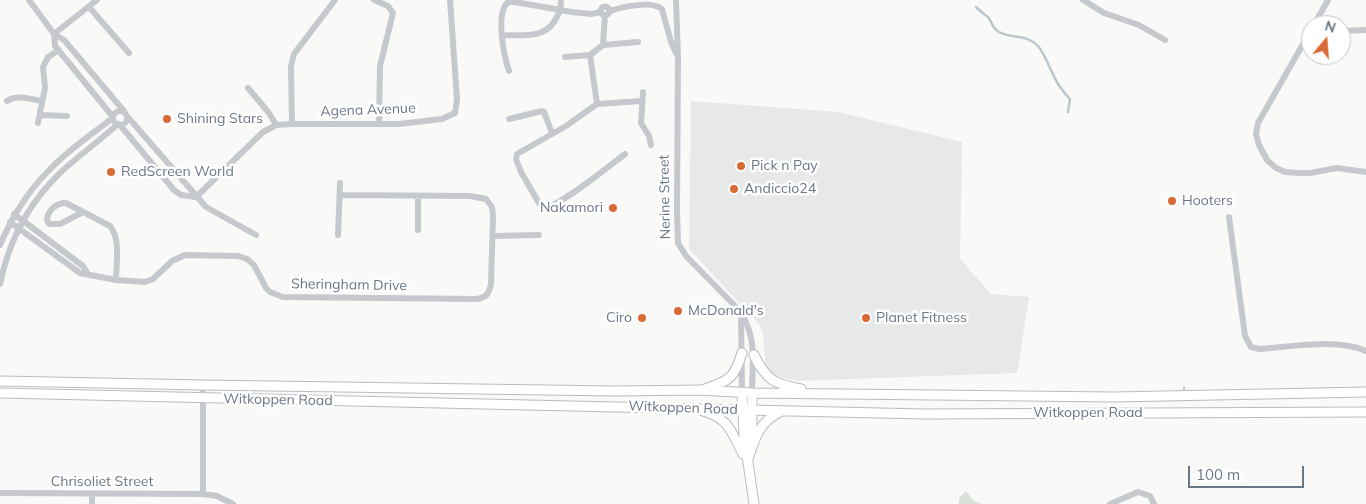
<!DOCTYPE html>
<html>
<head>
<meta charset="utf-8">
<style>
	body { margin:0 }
	#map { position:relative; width:1366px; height:504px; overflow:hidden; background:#f9f9f7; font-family:Mulish,sans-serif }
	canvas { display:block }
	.north { position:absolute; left:1301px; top:15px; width:50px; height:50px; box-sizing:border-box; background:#fff; border:1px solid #c3c9cf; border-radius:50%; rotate:18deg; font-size:14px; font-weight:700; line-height:20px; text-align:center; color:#6a7786 }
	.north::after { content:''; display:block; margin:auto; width:18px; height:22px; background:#da6a35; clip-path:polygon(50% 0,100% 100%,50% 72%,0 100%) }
	.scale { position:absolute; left:1188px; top:466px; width:116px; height:22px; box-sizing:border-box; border:2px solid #6a7786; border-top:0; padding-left:6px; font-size:15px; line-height:18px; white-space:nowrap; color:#6a7786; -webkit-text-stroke:4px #fff; paint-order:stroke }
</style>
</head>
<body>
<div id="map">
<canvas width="1366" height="504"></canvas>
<div class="north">N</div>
<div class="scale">100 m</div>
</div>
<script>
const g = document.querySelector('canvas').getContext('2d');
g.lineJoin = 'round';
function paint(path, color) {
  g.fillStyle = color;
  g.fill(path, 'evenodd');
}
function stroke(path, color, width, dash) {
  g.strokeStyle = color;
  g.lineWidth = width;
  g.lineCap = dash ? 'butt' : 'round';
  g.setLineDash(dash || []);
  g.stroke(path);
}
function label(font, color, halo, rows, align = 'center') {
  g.font = font + ' Mulish,sans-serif';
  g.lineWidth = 5;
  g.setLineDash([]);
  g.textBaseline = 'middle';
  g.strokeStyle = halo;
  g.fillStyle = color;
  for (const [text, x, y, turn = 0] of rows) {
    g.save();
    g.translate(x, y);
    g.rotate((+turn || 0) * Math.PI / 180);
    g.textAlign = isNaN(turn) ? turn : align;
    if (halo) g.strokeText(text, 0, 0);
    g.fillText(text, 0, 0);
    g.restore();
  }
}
paint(new Path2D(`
	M691,101L838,112L962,142L960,259L991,294L1029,297L1017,373L796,381L770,374L766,368L763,333L759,324L689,249Z`), '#e7e8e8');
paint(new Path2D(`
	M966,491L974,501L982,504H959V498Z`), '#dae0d8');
stroke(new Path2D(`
	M976,7C980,11 984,14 988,17C992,22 992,28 999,32C1012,39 1027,34 1038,46C1044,53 1047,62 1051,70C1055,80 1062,91 1070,99L1068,112
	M1184,389V388`), '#bdc6cc', 2.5);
const secondary = new Path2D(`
	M754,355C766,380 774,384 801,389
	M0,381L203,385L614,391L700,390L752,393L1114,397L1366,392
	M705,389C731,380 734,378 742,353
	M0,393L924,414L1366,412
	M742,393L744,435L754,504
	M703,411C729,418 732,433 743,454
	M752,438V393
	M748,459C755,438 759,422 780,412`);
stroke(secondary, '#b8bcc0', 11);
stroke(new Path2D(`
	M29,0L54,34L64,40L124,111
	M374,0L388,6L393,13L380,66L379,124
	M676,0L678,57L677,211L678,243L686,256L740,311C758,340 752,362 752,393
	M1083,0L1104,13L1139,25L1165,40
	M600.5 11a4.5 4.5 0 1 1 9 0a4.5 4.5 0 1 1-9 0Z
	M89,7L129,53
	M609,11C623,7 651,0 662,9L671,42L676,53
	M1317,19L1327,25
	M1314,25L1328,0
	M1311,30L1258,123L1256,134L1259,145L1267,160L1276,168L1285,172L1299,173H1310L1337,168L1366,172
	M1341,31L1366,30
	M54,34L55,46L113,117
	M54,34L97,0
	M502,35C520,35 543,39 554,22C559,14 561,10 561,0
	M603,45L605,15
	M590,55L597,104
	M565,57L590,55L603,45L638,42
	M509,71C504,56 495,13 508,2H515L572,12L591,14L601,12
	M248,88L269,113L276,125
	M643,92L641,123L649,136L651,145
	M7,101C17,94 30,99 42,101
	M113 118a7 7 0 1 1 14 0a7 7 0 1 1-14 0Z
	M40,115L67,116
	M127,116L206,207L256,235
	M509,119L542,111L544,112L552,133
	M38,123L45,88L43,67L48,57L59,50
	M292,124L291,66L294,54L335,0
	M120,125L174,190L181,195L196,197
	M625,154C608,167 563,204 545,208L539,203L521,172L516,159L517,154L566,126L597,104L642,101
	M196,197L263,132L276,125L292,124H399L442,119L455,113L457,99L450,0
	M83,212L60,224H49L47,220C48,210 56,203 66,203L110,226C121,239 116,264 116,280
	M14,214L83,266L88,274
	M1229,217L1245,336L1251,347L1259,349C1291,347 1336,338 1366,351
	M10,222L80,273L116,280L145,282L153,279L172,261L185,255L238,256L247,259L254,265L266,288L270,292L283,297L476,299C486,298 489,294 491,284L493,217L492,207L486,199L470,196L340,195
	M418,230V196
	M338,235L340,183
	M493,236L539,235
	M0,245C27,182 60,157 113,118
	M0,284C9,240 29,202 62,171C80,155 100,140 118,124
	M741,312L742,393
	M203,385V494
	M0,493L203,494L217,496L233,504
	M92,504V494
	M1110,504L1138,492L1150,496L1154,504`), '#c5c8cc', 6);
stroke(secondary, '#fff', 9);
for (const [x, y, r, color] of [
	[167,119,5,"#da6a35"],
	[741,166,5,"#da6a35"],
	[111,172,5,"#da6a35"],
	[734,189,5,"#da6a35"],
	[1172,201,5,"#da6a35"],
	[613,208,5,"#da6a35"],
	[678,311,5,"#da6a35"],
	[642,318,5,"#da6a35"],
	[866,318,5,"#da6a35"]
]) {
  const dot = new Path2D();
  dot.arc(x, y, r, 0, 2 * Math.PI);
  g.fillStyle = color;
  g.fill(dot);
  stroke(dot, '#fff', 2);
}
label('14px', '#6a7786', '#fff', [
	["Agena Avenue",368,110,-2],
	["Nerine Street",665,197,-91],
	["Sheringham Drive",349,285,1],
	["Witkoppen Road",278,400,1],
	["Witkoppen Road",683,408,2],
	["Witkoppen Road",1088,413],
	["Chrisoliet Street",102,482]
]);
label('14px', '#6a7786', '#fff', [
	["Shining Stars",177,119],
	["Pick n Pay",751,166],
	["RedScreen World",121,172],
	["Andiccio24",744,189],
	["Hooters",1182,201],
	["Nakamori",603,208,"right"],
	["McDonald's",688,311],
	["Ciro",632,318,"right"],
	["Planet Fitness",876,318]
], 'left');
</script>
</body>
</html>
